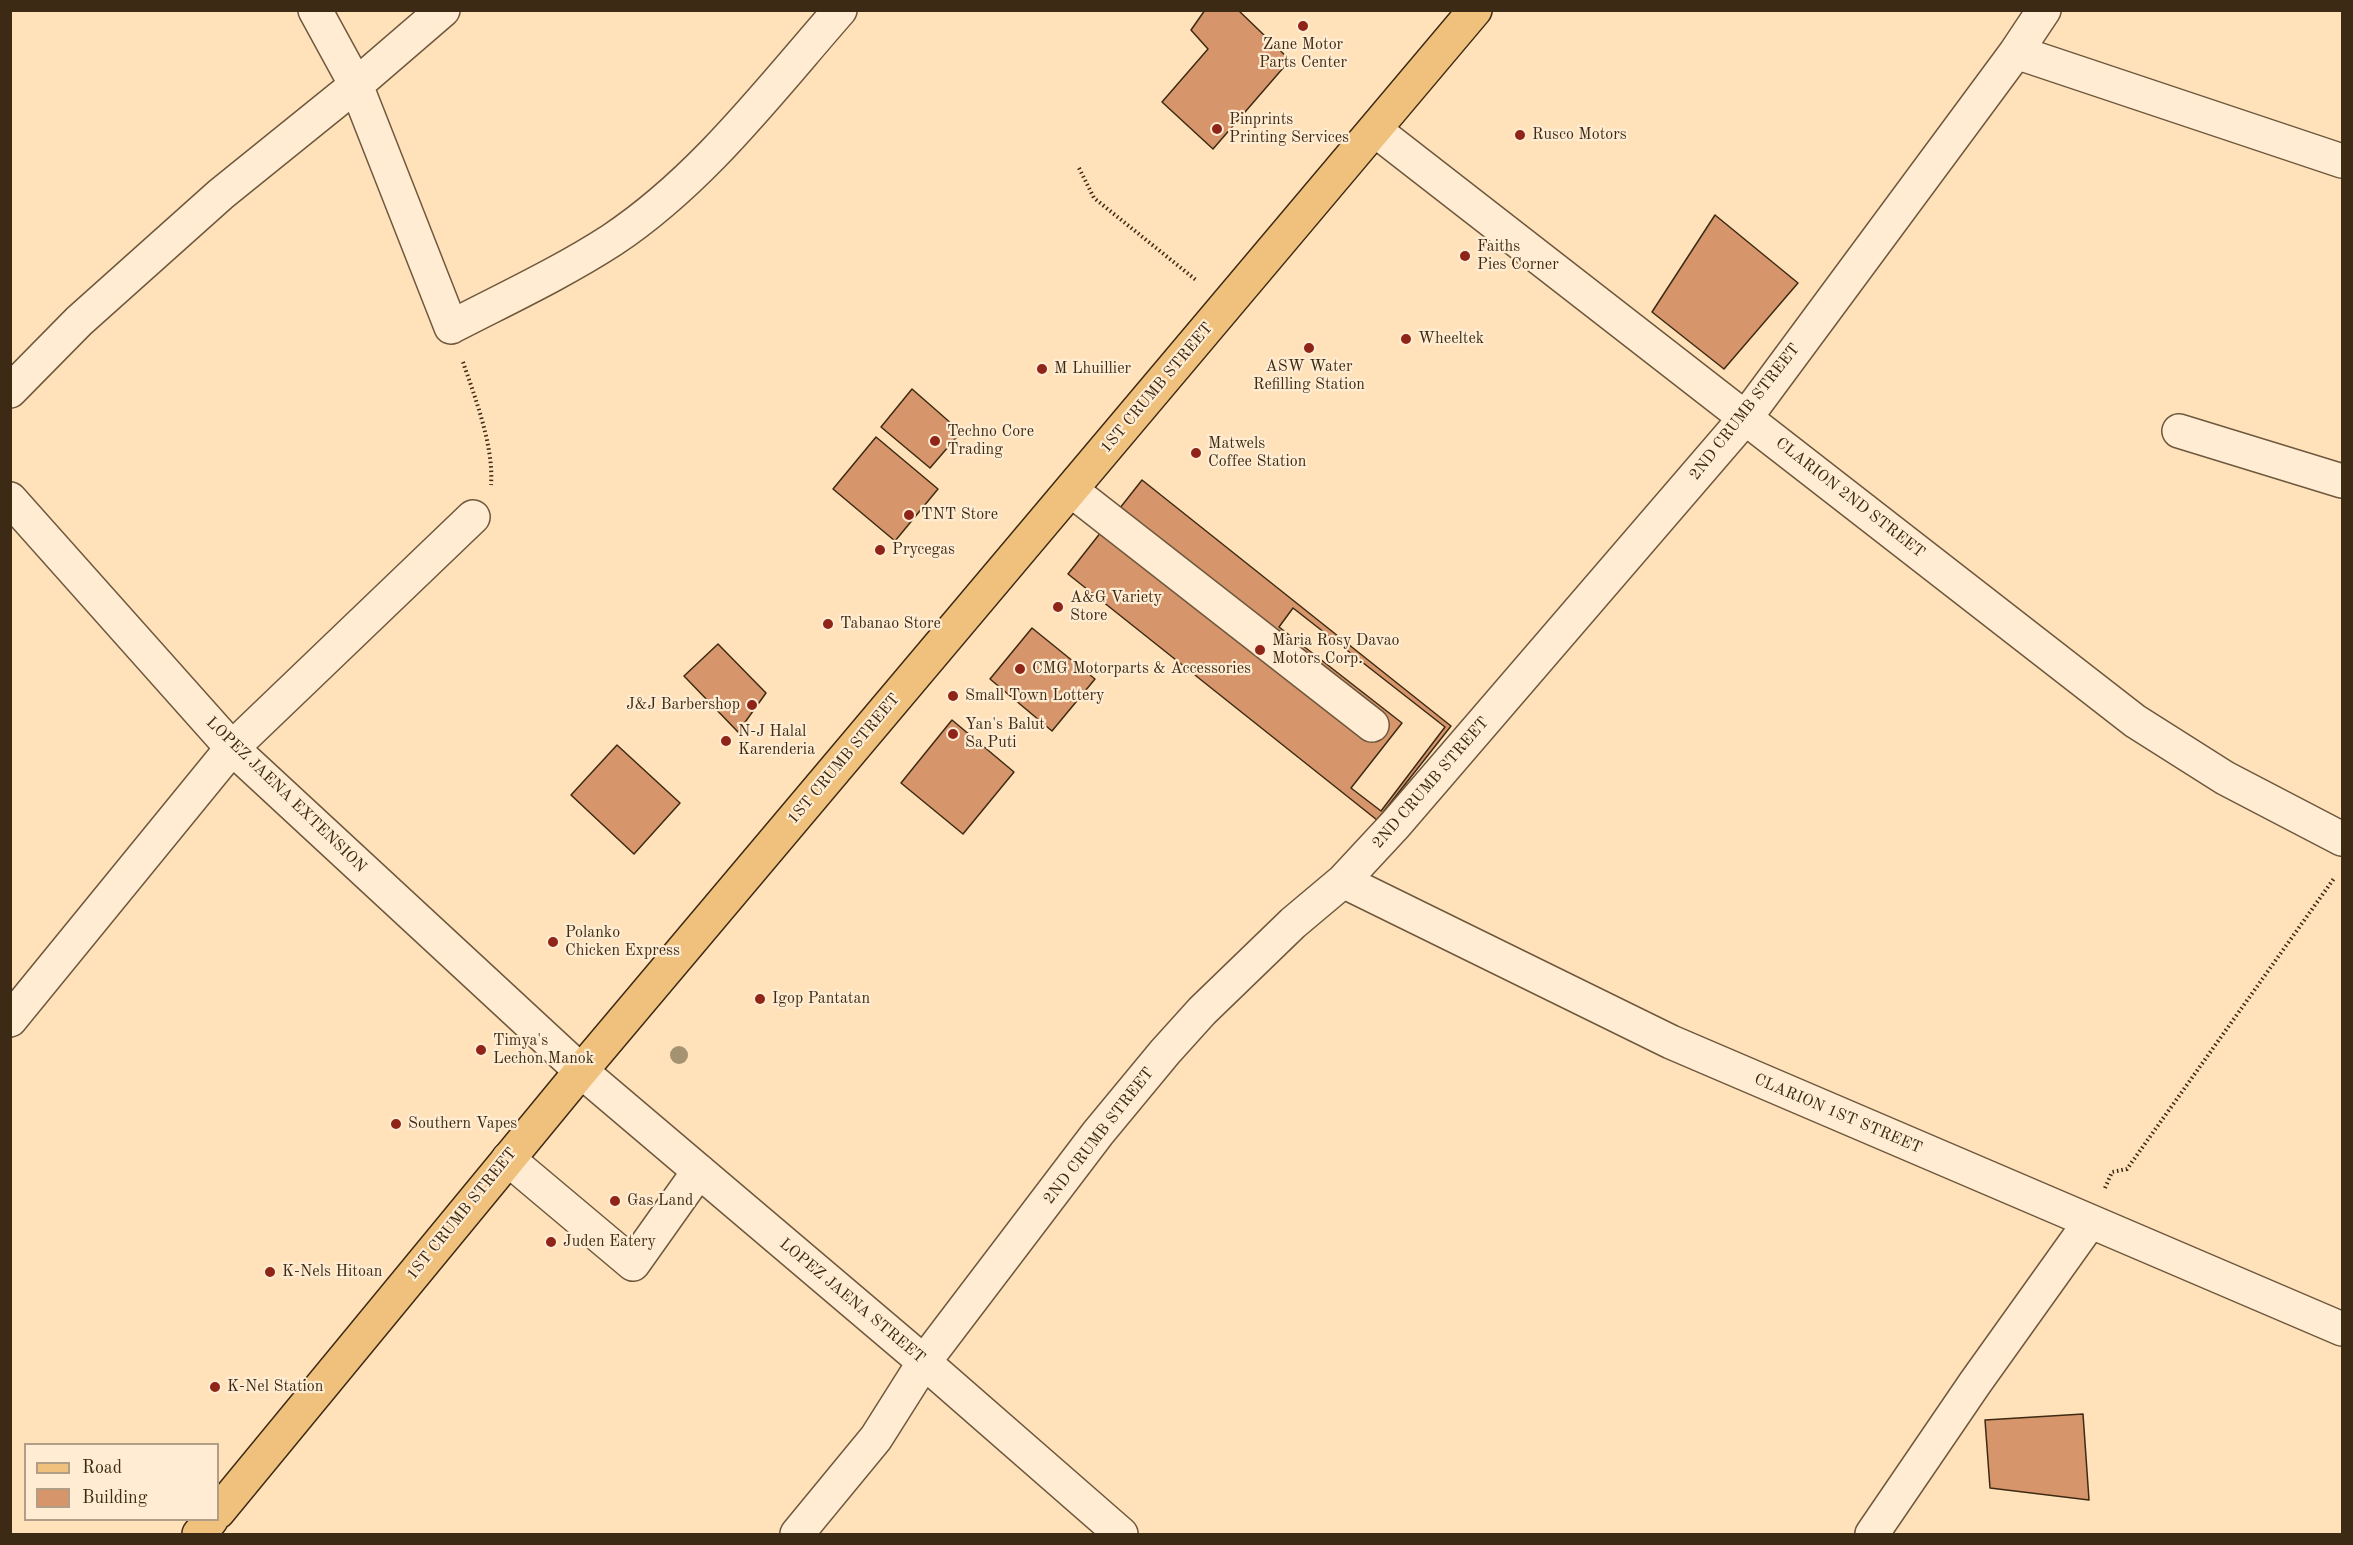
<!DOCTYPE html>
<html>
<head>
<meta charset="utf-8">
<style>
	body { margin:0 }
	#map { position:relative; width:2353px; height:1545px; overflow:hidden; background:#ffe2ba; font-family:"Old Standard TT",serif }
	canvas { display:block }
	.frame { position:absolute; inset:0; border:12px solid #3d2a14; pointer-events:none }
	.legend { position:absolute; left:24px; top:1443px; width:195px; height:78px; box-sizing:border-box; background:#ffecd2; border:2px solid #b19e86; margin:0; padding:8px 10px; list-style:none; font-size:18px; color:#3d2a14 }
	.legend li { display:flex; align-items:center; gap:12px; height:30px }
	.legend b { width:30px; border:2px solid #b19e86 }
</style>
</head>
<body>
<div id="map">
<canvas width="2353" height="1545"></canvas>
<div class="frame"></div>
<ul class="legend">
<li><b style="height:8px;background:#f0c17d"></b>Road</li>
<li><b style="height:16px;background:#d7956b"></b>Building</li>
</ul>
</div>
<script>
const g = document.querySelector('canvas').getContext('2d');
g.lineJoin = 'round';
function paint(path, color) {
  g.fillStyle = color;
  g.fill(path, 'evenodd');
}
function stroke(path, color, width, dash) {
  g.strokeStyle = color;
  g.lineWidth = width;
  g.lineCap = dash ? 'butt' : 'round';
  g.setLineDash(dash || []);
  g.stroke(path);
}
function label(font, color, halo, rows, align = 'center') {
  g.font = font + ' "Old Standard TT",serif';
  g.lineWidth = 4.5;
  g.setLineDash([]);
  g.textBaseline = 'middle';
  g.strokeStyle = halo;
  g.fillStyle = color;
  for (const [text, x, y, turn = 0] of rows) {
    g.save();
    g.translate(x, y);
    g.rotate((+turn || 0) * Math.PI / 180);
    g.textAlign = isNaN(turn) ? turn : align;
    if (halo) g.strokeText(text, 0, 0);
    g.fillText(text, 0, 0);
    g.restore();
  }
}
const building = new Path2D(`
	M1205,10H1238L1290,60L1213,149L1162,102L1208,49L1191,30Z
	M1715,215L1798,283L1724,369L1652,312Z
	M912,389L961,432L930,468L881,427Z
	M876,437L938,489L895,541L833,489Z
	M1142,480L1451,726L1377,820L1068,574Z
	M1293,608L1445,727L1381,811L1351,788L1402,723L1279,627Z
	M1032,628L1095,679L1052,731L990,679Z
	M718,644L766,693L738,732L684,676Z
	M952,720L1014,772L963,834L901,783Z
	M617,745L680,803L634,854L571,795Z
	M2083,1414L2089,1500L1990,1488L1985,1420Z`);
paint(building, '#d7956b');
stroke(building, '#3d2a14', 1.5);
const minor = new Path2D(`
	M315,10L356,85L451,327C505,299 561,273 612,240C702,180 769,91 840,10
	M2016,52L2342,161
	M1375,130L2135,721L2225,778L2342,839
	M10,391L79,321L221,194L356,85L443,10
	M2179,431L2342,481
	M1071,490L1372,725
	M10,499L232,748L581,1071L924,1362L1121,1534
	M1343,881L1671,1042L2342,1329
	M10,1020L232,748L473,517
	M508,1159L633,1264L699,1171
	M797,1534L876,1438L924,1362L1098,1133L1165,1052L1202,1011L1293,923L1343,881L1395,825L1746,417L2016,52L2044,10
	M1872,1534L1975,1383L2090,1222`);
const major = new Path2D(`
	M218,1512L581,1071L1475,10
	M199,1534L211,1520`);
stroke(minor, '#6e583e', 36);
stroke(major, '#3d2a14', 36);
stroke(new Path2D(`
	M1079,168L1094,198L1196,280
	M463,362C475,398 494,446 491,485
	M2105,1188L2112,1172L2127,1169L2335,877`), '#3d2a14', 4, [1.5, 3]);
stroke(minor, '#ffecd2', 33);
stroke(major, '#f0c17d', 33);
g.fillStyle = '#a59270';
for (const [x, y] of [
	[679,1055]
]) {
  g.beginPath();
  g.arc(x, y, 9, 0, 2 * Math.PI);
  g.fill();
}
for (const [x, y, r, color] of [
	[1303,26,6,"#8f2418"],
	[1217,129,6,"#8f2418"],
	[1520,135,6,"#8f2418"],
	[1465,256,6,"#8f2418"],
	[1406,339,6,"#8f2418"],
	[1309,348,6,"#8f2418"],
	[1042,369,6,"#8f2418"],
	[935,441,6,"#8f2418"],
	[1196,453,6,"#8f2418"],
	[909,515,6,"#8f2418"],
	[880,550,6,"#8f2418"],
	[1058,607,6,"#8f2418"],
	[828,624,6,"#8f2418"],
	[1260,650,6,"#8f2418"],
	[1020,669,6,"#8f2418"],
	[953,696,6,"#8f2418"],
	[752,705,6,"#8f2418"],
	[953,734,6,"#8f2418"],
	[726,741,6,"#8f2418"],
	[553,942,6,"#8f2418"],
	[760,999,6,"#8f2418"],
	[481,1050,6,"#8f2418"],
	[396,1124,6,"#8f2418"],
	[615,1201,6,"#8f2418"],
	[551,1242,6,"#8f2418"],
	[270,1272,6,"#8f2418"],
	[215,1387,6,"#8f2418"]
]) {
  const dot = new Path2D();
  dot.arc(x, y, r, 0, 2 * Math.PI);
  g.fillStyle = color;
  g.fill(dot);
  stroke(dot, '#ffecd2', 2);
}
label('16px', '#3d2a14', '#ffecd2', [
	["Zane Motor",1303,45,"center"],
	["Parts Center",1303,63,"center"],
	["Pinprints",1229,120],
	["Printing Services",1229,138],
	["Rusco Motors",1532,135],
	["Faiths",1477,247],
	["Pies Corner",1477,265],
	["Wheeltek",1418,339],
	["ASW Water",1309,367,"center"],
	["Refilling Station",1309,385,"center"],
	["M Lhuillier",1054,369],
	["Techno Core",947,432],
	["Trading",947,450],
	["Matwels",1208,444],
	["Coffee Station",1208,462],
	["TNT Store",921,515],
	["Prycegas",892,550],
	["A&G Variety",1070,598],
	["Store",1070,616],
	["Tabanao Store",840,624],
	["Maria Rosy Davao",1272,641],
	["Motors Corp.",1272,659],
	["CMG Motorparts & Accessories",1032,669],
	["Small Town Lottery",965,696],
	["J&J Barbershop",740,705,"right"],
	["Yan's Balut",965,725],
	["Sa Puti",965,743],
	["N-J Halal",738,732],
	["Karenderia",738,750],
	["Polanko",565,933],
	["Chicken Express",565,951],
	["Igop Pantatan",772,999],
	["Timya's",493,1041],
	["Lechon Manok",493,1059],
	["Southern Vapes",408,1124],
	["Gas Land",627,1201],
	["Juden Eatery",563,1242],
	["K-Nels Hitoan",282,1272],
	["K-Nel Station",227,1387]
], 'left');
label('16px', '#3d2a14', '#ffecd2', [
	["1ST CRUMB STREET",1157,388,-50],
	["2ND CRUMB STREET",1745,412,-52],
	["CLARION 2ND STREET",1850,498,38],
	["1ST CRUMB STREET",844,759,-50],
	["2ND CRUMB STREET",1431,783,-49],
	["LOPEZ JAENA EXTENSION",286,795,44],
	["CLARION 1ST STREET",1838,1114,23],
	["2ND CRUMB STREET",1099,1136,-52],
	["1ST CRUMB STREET",462,1214,-51],
	["LOPEZ JAENA STREET",852,1301,40]
]);
</script>
</body>
</html>
